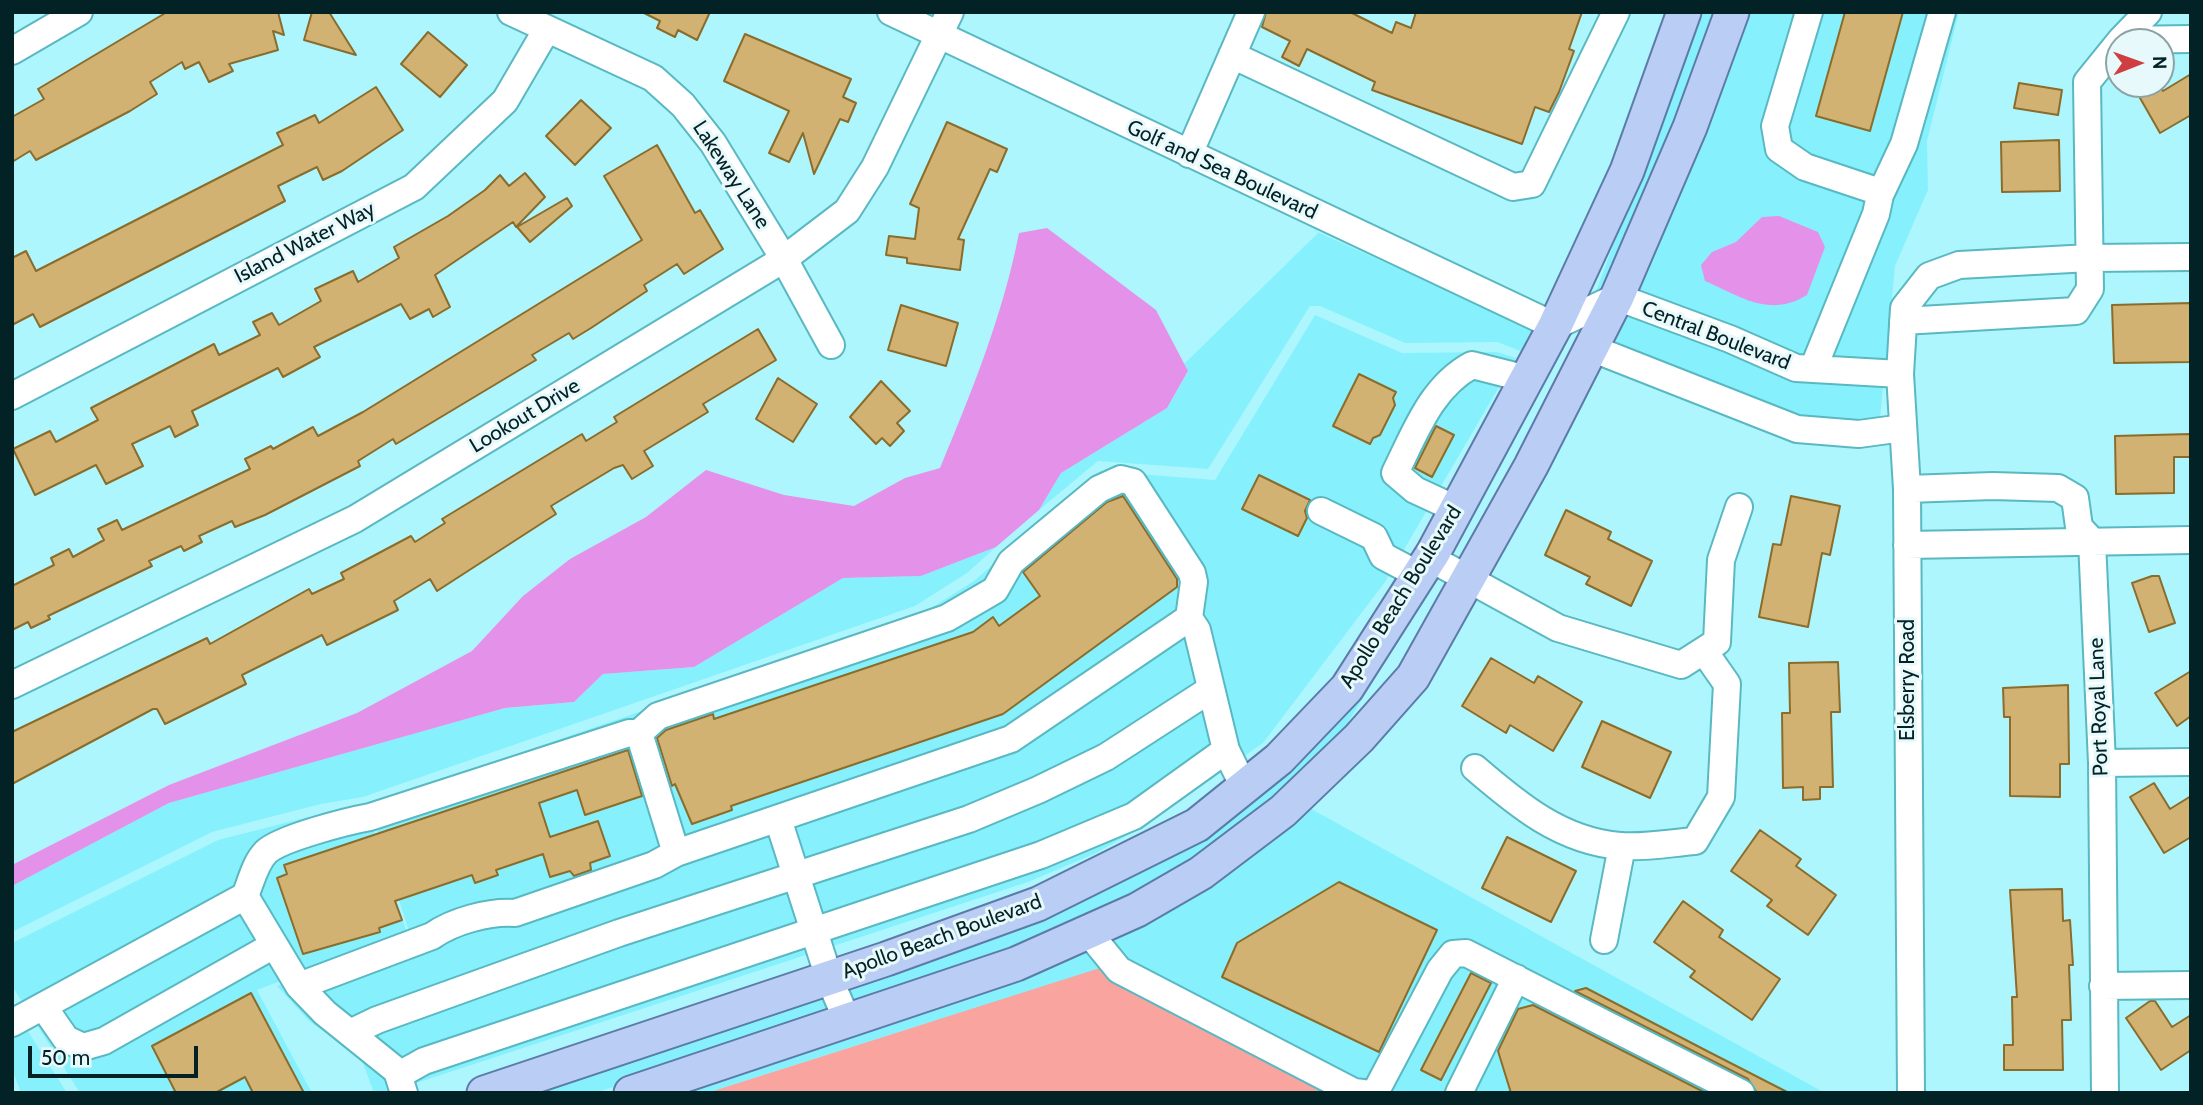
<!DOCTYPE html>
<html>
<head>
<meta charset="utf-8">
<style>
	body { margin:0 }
	#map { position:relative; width:2203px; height:1105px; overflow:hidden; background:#aef6fe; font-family:Cabin,sans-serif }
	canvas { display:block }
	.frame { position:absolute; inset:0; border:14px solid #032225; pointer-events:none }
	.north { position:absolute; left:2105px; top:28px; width:70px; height:70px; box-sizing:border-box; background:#e8f9fb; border:2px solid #8ca3a5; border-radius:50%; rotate:89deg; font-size:19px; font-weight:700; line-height:28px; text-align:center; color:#032225 }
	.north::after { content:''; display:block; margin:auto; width:24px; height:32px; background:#cf3f41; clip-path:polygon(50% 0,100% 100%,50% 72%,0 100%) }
	.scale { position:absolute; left:28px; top:1046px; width:170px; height:32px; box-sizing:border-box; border:4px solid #032225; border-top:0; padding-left:9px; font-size:21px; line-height:24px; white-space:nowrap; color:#032225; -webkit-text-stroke:5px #e8f9fb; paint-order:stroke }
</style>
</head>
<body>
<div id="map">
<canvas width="2203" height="1105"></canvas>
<div class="frame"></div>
<div class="north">N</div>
<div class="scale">50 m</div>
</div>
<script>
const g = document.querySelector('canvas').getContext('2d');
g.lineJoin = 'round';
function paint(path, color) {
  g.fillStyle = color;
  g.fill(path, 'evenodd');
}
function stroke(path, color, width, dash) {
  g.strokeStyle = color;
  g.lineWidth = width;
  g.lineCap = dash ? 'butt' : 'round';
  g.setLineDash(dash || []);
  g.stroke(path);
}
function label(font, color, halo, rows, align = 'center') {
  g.font = font + ' Cabin,sans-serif';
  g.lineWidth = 6;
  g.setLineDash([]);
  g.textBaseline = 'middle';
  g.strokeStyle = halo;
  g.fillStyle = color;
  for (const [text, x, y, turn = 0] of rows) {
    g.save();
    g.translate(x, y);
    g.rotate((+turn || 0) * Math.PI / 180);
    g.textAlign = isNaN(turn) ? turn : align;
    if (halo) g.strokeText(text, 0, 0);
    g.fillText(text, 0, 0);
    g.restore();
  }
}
paint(new Path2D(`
	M1700,12H1718L1678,123L1606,289L1595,294Z
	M1746,12H1959L1927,141L1928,190L1895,266L1886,361L1799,356L1633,291Z
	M1313,230L1537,331L1526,353L1497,342L1405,343L1320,306H1310L1208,469L1098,461L1039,510L1061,473L1167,408L1188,372L1184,364L1318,233Z
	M1623,313L1883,385L1880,419L1859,422L1800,418L1608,343Z
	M1315,315L1402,353L1497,352L1516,358L1385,582L1263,743L1146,825L1094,854L1028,882L386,1093H374L361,1058L309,1021L277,986L410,935L369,805L920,615L974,581L1100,471L1215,480Z
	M996,547L967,573L915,606L363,797L321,804L212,832L12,932V886L169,803L505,708L574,702L603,674L694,667L843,578L921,576Z
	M1437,576L1335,744L1274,802L1193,864L1011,953L595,1093H522L1203,836Z
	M1306,806L1825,1093H1330L933,1021L707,1093H669L1022,975Z
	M366,807L407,933L257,990L312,1093H80L12,986V943L218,840L324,813Z
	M12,1006L67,1093H21L12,1069Z`), '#86f1fc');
paint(new Path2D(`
	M1100,968L1330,1093H707Z`), '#f9a49e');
paint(new Path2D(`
	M1779,216L1818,232L1825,247L1807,295C1769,318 1742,297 1705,281L1701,265L1712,252L1736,242L1762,217Z
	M1047,228L1156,310L1188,371L1167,408L1061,473L1039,510L996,547L921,576L843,578L694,667L603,674L574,702L505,708L169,803L12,886V865L169,785L357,713L472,651L523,596L570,559L646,517L706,470L784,495L854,506L905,478L940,468C972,391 1003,315 1019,233Z`), '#e491ea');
const building = new Path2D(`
	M167,12H278L284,35L273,31L278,50L229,64L233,71L209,82L199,62L185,69L182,62L150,82L157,94L130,111L36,160L30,151L12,162V117L44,99L38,89Z
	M312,12H329L356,55L304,40Z
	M642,12H710L697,40L678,30L675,37L657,28L660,21Z
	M1266,12H1350L1392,33L1396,22L1411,28L1416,12H1582L1569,49L1574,51L1559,92L1549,112L1535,107L1522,144L1372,90L1375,82L1307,49L1299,66L1282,57L1290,41L1262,27Z
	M1845,12H1903L1870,131L1816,116Z
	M428,32L467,65L440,97L401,64Z
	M745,34L851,79L843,97L856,103L848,122L840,119L814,174L803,133L789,162L769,153L789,111L724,81Z
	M2191,74V115L2160,133L2132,84H2159L2163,91Z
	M2019,83L2062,90L2058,115L2014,108Z
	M376,87L403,130L342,171L323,180L317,167L278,186L285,201L229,230L40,327L33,314L12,325V258L26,251L36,271L283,145L277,133L315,115L319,123Z
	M581,100L611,128L575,165L546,136Z
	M947,122L1007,149L997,172L990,169L958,239L964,240L960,270L907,263V258L886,255L889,236L915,239L919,208L910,204Z
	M2059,140L2060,191L2002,192L2001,142Z
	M657,145L695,213L700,210L723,249L684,274L677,264L644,285L647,291L591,328L573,339L569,333L532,355L536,360L396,444L393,439L358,461L360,466L265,515L235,527L232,521L199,536L202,542L184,551L181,546L149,561L152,566L48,616L50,619L31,628L28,622L12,630V586L54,565L51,558L69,549L73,557L104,540L98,529L117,520L122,530L250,469L245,459L271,446L273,449L313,427L318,436L363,412L642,240L604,176Z
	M525,173L545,197L516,227L513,222L435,275L450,307L433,317L429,309L410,319L401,304L314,347L320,357L283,377L278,368L192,411L198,425L175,437L170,426L132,444L143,466L106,484L96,465L35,495L13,449L50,431L56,442L98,420L91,408L214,344L219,355L260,335L253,322L272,313L279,325L321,301L315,289L353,271L358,282L399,258L394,247L448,216L485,190L500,175L509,186Z
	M567,198L572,206L530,242L517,227Z
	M2191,303V362L2114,363L2112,305Z
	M901,305L958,323L946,366L888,350Z
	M758,329L776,360L703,404L708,412L644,451L653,466L632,479L623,465L614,468L551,506L556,514L437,591L430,579L394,601L398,610L327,645L322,635L242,675L246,684L165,724L157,709H153L12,784V732L207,638L210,644L309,589L312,594L344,579L341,573L411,536L415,542L445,523L442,519L582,434L586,441L617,422L614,417Z
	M1359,374L1396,392L1393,398L1395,405L1380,435L1373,438L1370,444L1333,426Z
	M778,378L817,404L793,442L756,419Z
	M881,381L910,411L897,423L904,431L890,446L882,438L876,444L850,417Z
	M1436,426L1454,435L1432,477L1415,468Z
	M2191,434V457H2174V493L2116,494L2115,436Z
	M1259,475L1310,500L1305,511L1307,518L1298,536L1242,509Z
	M1123,496L1177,579V587L1003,714L731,806L732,810L692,824L675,784L672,786L657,738L666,730L713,714L714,719L973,632L993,617L999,626L1040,596L1023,572L1107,502Z
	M1791,496L1840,506L1830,555L1822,553L1808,627L1759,617L1773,544L1781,545Z
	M1566,510L1611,532L1608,539L1652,561L1631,606L1586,584L1590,577L1545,555Z
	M2152,576H2159L2175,623L2149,632L2132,583Z
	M1491,658L1534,683L1538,676L1582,702L1553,751L1510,725L1506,733L1462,706Z
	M1838,662L1840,712H1831L1833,787H1820V799L1803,800V787L1783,788L1782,713H1790L1789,663Z
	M2191,671V716L2177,726L2155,693Z
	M2068,685L2069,764H2060V797L2010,796V717H2004L2003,688Z
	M1602,721L1671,752L1650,798L1582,767Z
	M628,750L642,796L585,815L577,790L539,803L550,837L598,821L610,856L590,863L591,870L574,876L570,871L550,877L543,854L496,870L498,875L475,883L472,875L395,901L402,920L379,928L380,932L303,954L277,878L287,874L284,865Z
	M2154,783L2170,809L2191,796V837L2164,853L2130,797Z
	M1760,830L1801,859L1796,866L1836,895L1808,935L1767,906L1772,900L1731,871Z
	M1507,837L1576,871L1551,922L1482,888Z
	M1339,882L1437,930L1379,1052L1222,977L1237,943Z
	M2062,889L2063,921L2070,920L2073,965H2069L2071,1020H2062L2063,1070H2004V1045H2013L2012,997H2017L2010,890Z
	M1683,901L1723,930L1719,937L1780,979L1752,1020L1690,977L1695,971L1654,942Z
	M1471,973L1491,983L1441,1080L1421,1070Z
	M1586,988L1707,1051L1789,1093H1757L1748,1079L1575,991Z
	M251,993L304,1093H253L245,1077L215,1093H176L152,1046Z
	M2150,1001H2155L2172,1027L2191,1015V1050L2161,1070L2126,1018Z
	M1533,1005L1706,1093H1511L1498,1051L1518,1009Z`);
paint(building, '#d2b272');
stroke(building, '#8a6c2b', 2);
const minor = new Path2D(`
	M511,12L653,78L683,105L713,143L784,259L831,345
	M891,12L1555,326L1617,297L1730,339L1796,368L1900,374
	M1809,12L1775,126L1779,149L1805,167L1874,190L1880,195L1876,214L1813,369
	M2121,40L2191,39
	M12,51L79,12
	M1232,55L1513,187L1532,184L1616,12
	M1189,154L1251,12
	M1880,195L1904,144L1942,12
	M1903,321L2076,311L2090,289L2087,82L2121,40L2148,12
	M1591,348L1797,429L1859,434L1903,428
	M12,396L414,187L505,101L547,29
	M1907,489L1993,486L2058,488L2075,498L2079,527L2092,541L2102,763L2105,1093
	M1456,509L1415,490L1395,473C1415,433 1431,387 1472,365L1527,379
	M1321,511L1374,537L1383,556L1419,575
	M1907,545L2191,540
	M1430,558L1558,628L1681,665L1717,642L1721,560L1739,507
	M12,685L355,519L784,259L847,211L875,167L950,12
	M639,733L658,716L947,618L995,590L1011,562L1099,489L1121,479L1133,482L1192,573L1194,582L1189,618L1197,630L1226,750L1244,787
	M2102,763L2191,762
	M1475,768C1518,805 1561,841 1620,846C1644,848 1671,843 1695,841L1721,797L1727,684L1704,651
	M778,819L829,978L847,1020
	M245,896L299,986L325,1013L397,1071L404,1093
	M1088,932L1119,970L1354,1092L1363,1093
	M1604,940L1622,846
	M299,986L432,936C453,921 490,911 515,913L654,865L676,853L1011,739L1189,618
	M2103,986L2191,985
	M43,1006L66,1039L83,1047L104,1041L274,945
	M12,1023L245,896C251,882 255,863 266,852C281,838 348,821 370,817L629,733H639L676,853
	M350,1033L377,1020L619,933L969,819L1038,790L1106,757L1211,689
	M399,1075L424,1061L1041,855L1134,816L1226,750
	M1375,1093L1440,970L1453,954L1466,953L1741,1093
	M1459,1093L1516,978
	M1911,1093L1907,489L1900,374L1904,308L1929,276L1959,265L2090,258L2191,257`);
const major = new Path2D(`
	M484,1093L886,959L1038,904L1197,825L1279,759L1347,688L1433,553L1555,326L1627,171L1684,12
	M631,1093L1016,964L1137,910L1201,873L1283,811L1359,738L1413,677L1531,466L1617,297L1690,127L1732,12`);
stroke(minor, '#59b8c1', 30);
stroke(major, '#5c7ba8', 37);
stroke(minor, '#fff', 26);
stroke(major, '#bacdf5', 33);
label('21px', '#032225', '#e8f9fb', [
	["Golf and Sea Boulevard",1222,170,25],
	["Lakeway Lane",731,175,57],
	["Island Water Way",305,243,-27],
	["Central Boulevard",1716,336,21],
	["Lookout Drive",525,416,-31],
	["Apollo Beach Boulevard",1401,597,-58],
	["Elsberry Road",1908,680,-90],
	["Port Royal Lane",2099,707,-92],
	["Apollo Beach Boulevard",942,937,-20]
]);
</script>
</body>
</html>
